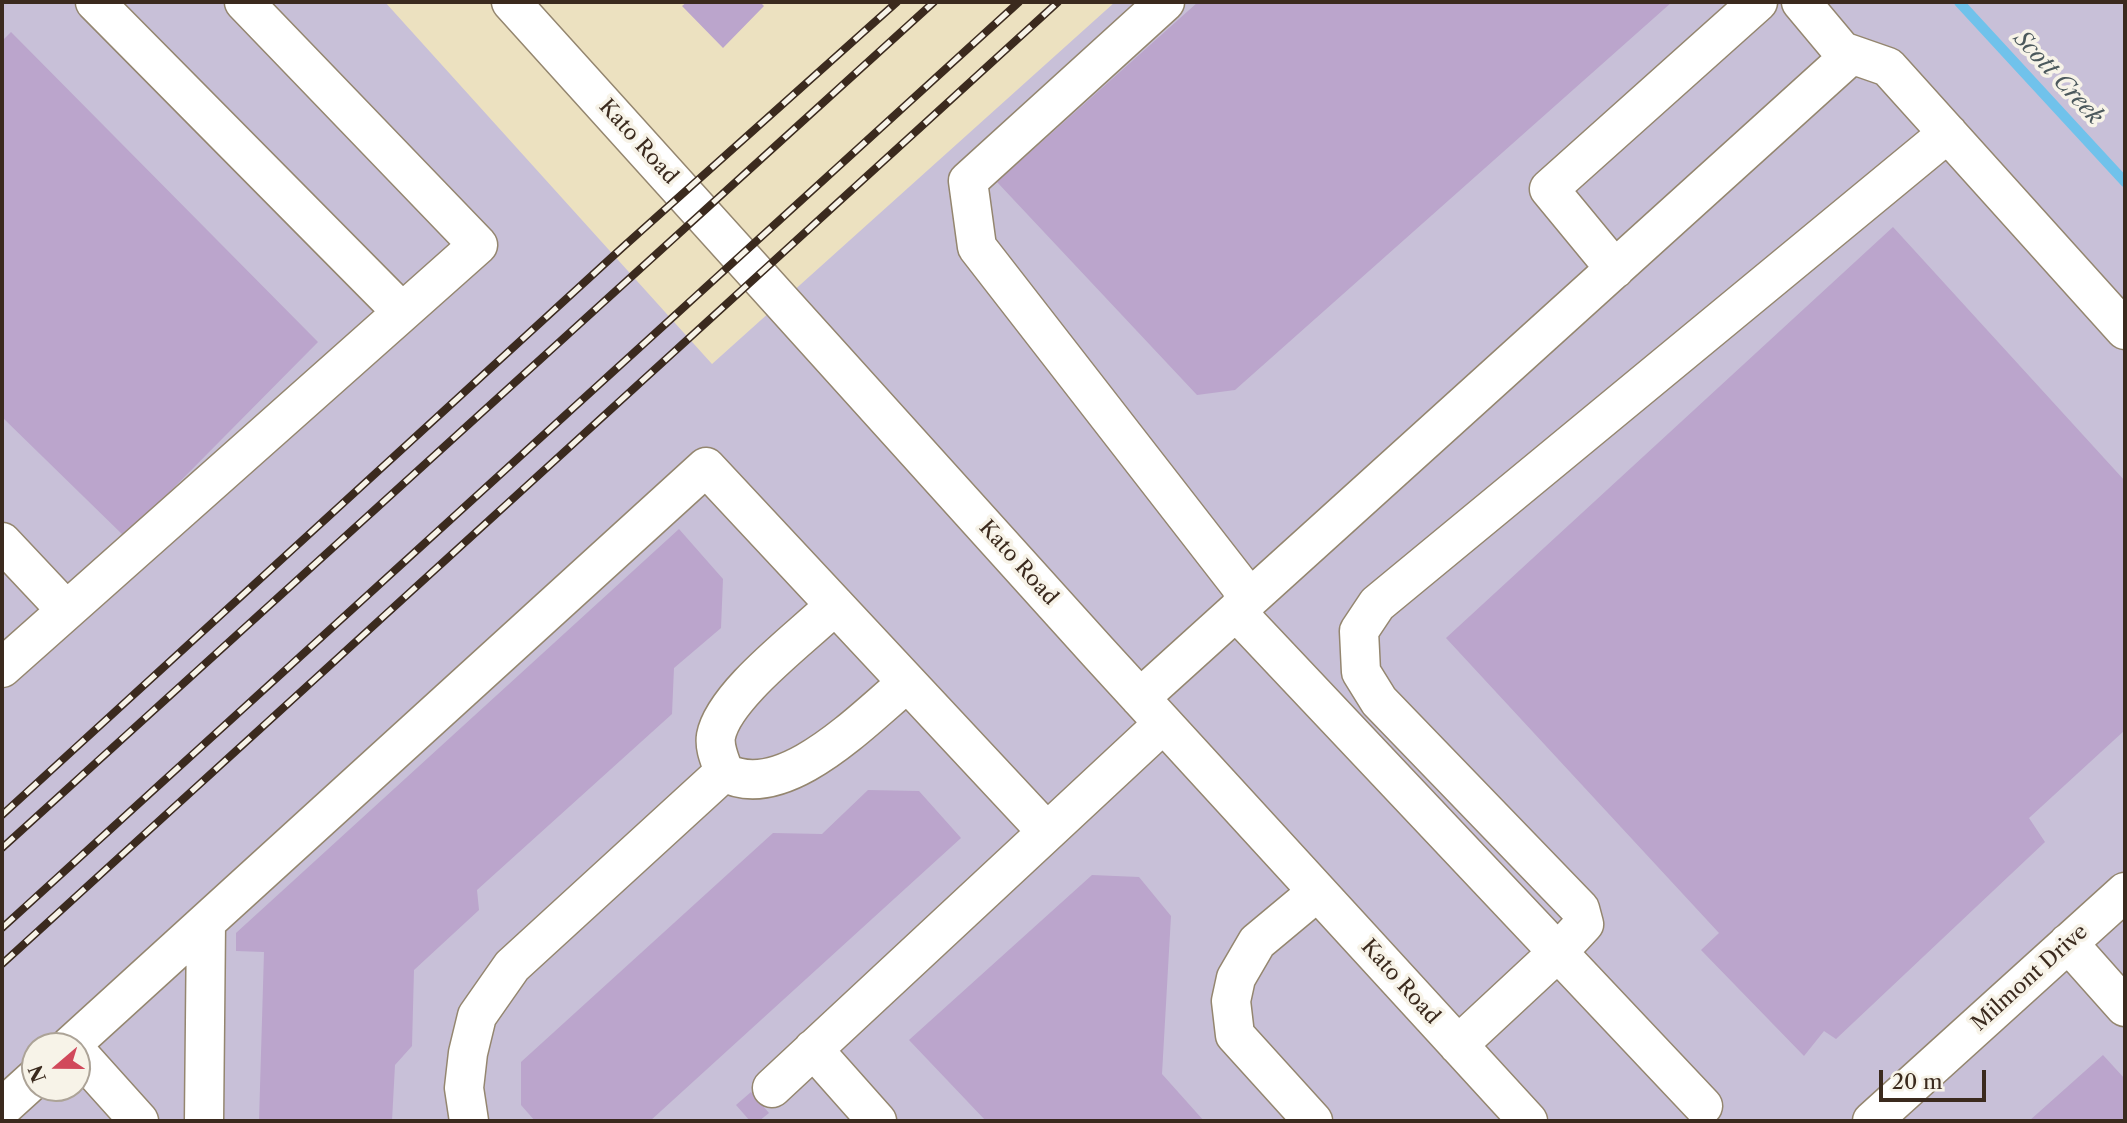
<!DOCTYPE html>
<html>
<head>
<meta charset="utf-8">
<style>
	body { margin:0 }
	#map { position:relative; width:2127px; height:1123px; overflow:hidden; background:#ece1c0; font-family:"Libre Caslon Text",serif }
	canvas { display:block }
	.frame { position:absolute; inset:0; border:4px solid #3b2a1e; pointer-events:none }
	.north { position:absolute; left:21px; top:1032px; width:70px; height:70px; box-sizing:border-box; background:#f7f3e8; border:2px solid #aca397; border-radius:50%; rotate:250deg; font-size:19px; font-weight:700; line-height:28px; text-align:center; color:#3b2a1e }
	.north::after { content:''; display:block; margin:auto; width:24px; height:32px; background:#d1495b; clip-path:polygon(50% 0,100% 100%,50% 72%,0 100%) }
	.scale { position:absolute; left:1879px; top:1070px; width:107px; height:32px; box-sizing:border-box; border:4px solid #3b2a1e; border-top:0; padding-left:9px; font-size:21px; line-height:24px; white-space:nowrap; color:#3b2a1e; -webkit-text-stroke:5px #f7f3e8; paint-order:stroke }
</style>
</head>
<body>
<div id="map">
<canvas width="2127" height="1123"></canvas>
<div class="frame"></div>
<div class="north">N</div>
<div class="scale">20 m</div>
</div>
<script>
const g = document.querySelector('canvas').getContext('2d');
g.lineJoin = 'round';
function paint(path, color) {
  g.fillStyle = color;
  g.fill(path, 'evenodd');
}
function stroke(path, color, width, dash) {
  g.strokeStyle = color;
  g.lineWidth = width;
  g.lineCap = dash ? 'butt' : 'round';
  g.setLineDash(dash || []);
  g.stroke(path);
}
function label(font, color, halo, rows, align = 'center') {
  g.font = font + ' "Libre Caslon Text",serif';
  g.lineWidth = 7;
  g.setLineDash([]);
  g.textBaseline = 'middle';
  g.strokeStyle = halo;
  g.fillStyle = color;
  for (const [text, x, y, turn = 0] of rows) {
    g.save();
    g.translate(x, y);
    g.rotate((+turn || 0) * Math.PI / 180);
    g.textAlign = isNaN(turn) ? turn : align;
    if (halo) g.strokeText(text, 0, 0);
    g.fillText(text, 0, 0);
    g.restore();
  }
}
paint(new Path2D(`
	M2,2H385L712,364L1115,2H2125V1121H2ZM35,1046H77V1088H35Z`), '#c8c0d8');
stroke(new Path2D(`
	M1959,2L2125,182`), '#70c2eb', 10);
paint(new Path2D(`
	M687,2H760L764,6L723,48L682,6Z
	M1198,2H1672L1235,390L1197,395L997,182Z
	M11,32L318,342L125,537L2,417V41Z
	M1893,227L2125,481V730L2029,818L2045,842L1836,1039L1824,1031L1804,1056L1701,950L1719,933L1446,638Z
	M679,529L723,579L721,628L674,668L672,714L477,890L479,910L414,970L412,1046L395,1065L392,1121H259L264,952L236,951V933Z
	M868,790L919,791L961,838L650,1121H535L521,1105V1062L773,833L822,834Z
	M1092,875L1139,877L1171,916L1162,1074L1204,1121H986L909,1040Z
	M2103,1055L2125,1079V1121H2029Z
	M751,1092L769,1113L759,1121H750L736,1105Z`), '#bba5cc');
const minor = new Path2D(`
	M95,2L402,312
	M511,2L1098,652L1528,1121
	M1165,2L968,181L977,247L1242,588L1245,621L1703,1106
	M1801,2L1842,51L1888,67L2125,330
	M1615,269L1549,189L1758,2
	M2,542L66,610
	M2,668L478,245L244,2
	M1140,698L1851,55
	M724,772C720,760 714,748 716,736C724,694 804,636 835,605
	M2068,943L2125,1007
	M1458,1045L1557,953L1584,924L1580,909L1379,701L1361,672L1359,631L1377,604L1948,133
	M70,1046L706,467L1047,832L1163,724
	M813,1049L877,1121
	M77,1052L139,1121
	M772,1088L1047,832
	M2,1108L35,1078
	M204,1121L206,923
	M469,1121L464,1088L468,1053L477,1016L512,966L724,772C783,805 864,718 907,683
	M1313,1121L1235,1035L1231,1001L1236,978L1257,942L1317,892
	M1872,1121L2125,892`);
stroke(minor, '#94866f', 41);
stroke(minor, '#fff', 38);
const rail = new Path2D(`
	M2,815L623,247L897,2
	M2,848L934,2
	M2,928L1019,2
	M2,964L1058,2`);
stroke(rail, '#3b2a1e', 8);
stroke(rail, '#f7f3e8', 5, [16]);
label('21px', '#3b2a1e', '#f7f3e8', [
	["Kato Road",638,142,48],
	["Kato Road",1018,563,48],
	["Milmont Drive",2030,978,-42],
	["Kato Road",1400,982,48]
]);
label('italic 23px', '#4b585c', '#f7f3e8', [
	["Scott Creek",2058,78,47]
]);
</script>
</body>
</html>
